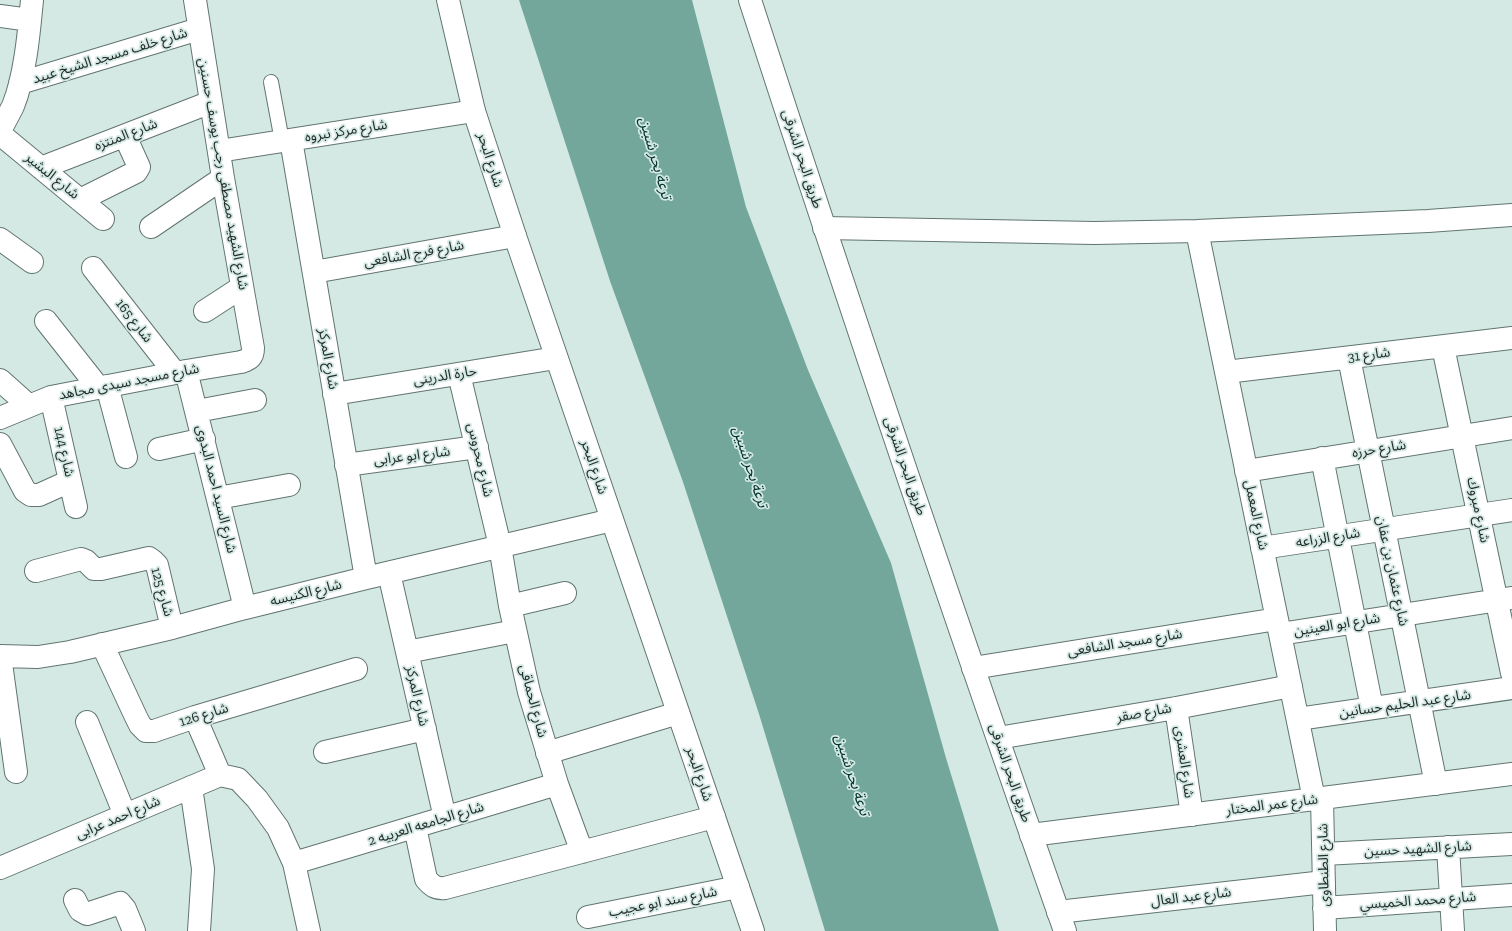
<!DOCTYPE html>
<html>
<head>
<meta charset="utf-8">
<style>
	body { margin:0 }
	canvas { display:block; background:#d4e9e4 }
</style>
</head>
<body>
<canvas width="1512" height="931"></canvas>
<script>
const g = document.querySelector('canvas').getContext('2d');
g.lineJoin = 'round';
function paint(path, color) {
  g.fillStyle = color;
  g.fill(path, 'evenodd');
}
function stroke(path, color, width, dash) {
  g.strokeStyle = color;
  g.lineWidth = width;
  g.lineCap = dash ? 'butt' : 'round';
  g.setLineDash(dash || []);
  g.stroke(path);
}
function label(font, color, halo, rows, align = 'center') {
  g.font = font + ' "Zilla Slab","Noto Sans Arabic",serif';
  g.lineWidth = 3.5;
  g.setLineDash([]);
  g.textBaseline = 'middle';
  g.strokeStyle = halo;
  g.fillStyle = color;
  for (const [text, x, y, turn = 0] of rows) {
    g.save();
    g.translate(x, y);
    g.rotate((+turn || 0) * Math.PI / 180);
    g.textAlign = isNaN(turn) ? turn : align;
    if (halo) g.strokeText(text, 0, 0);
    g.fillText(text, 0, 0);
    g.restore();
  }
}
paint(new Path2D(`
	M519,0H692L746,207L808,370L891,563L946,758L999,931H825L759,714L683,482L610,281Z`), '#74a79b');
const lane = new Path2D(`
	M271,82L282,141`);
const street = new Path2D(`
	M0,16L30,20
	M20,83L199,29
	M0,131C4,123 9,114 13,106C25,77 29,32 32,0
	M0,134L103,219
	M291,140L366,578
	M219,151L474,111
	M41,168L211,102
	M80,200L136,172L139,167L125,136
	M151,227L223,178
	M824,228L1095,233L1197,231L1428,221L1512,215
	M1197,231L1314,799
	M0,239L32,262
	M93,268L175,373
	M314,272L515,236
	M205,311L242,287
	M46,321L98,387
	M1443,347L1512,673
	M1349,358L1436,784
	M186,371L245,608
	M1226,372L1512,338
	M459,374L500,546L510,606L529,692L557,784L582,852
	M0,380L28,405
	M107,386L126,457
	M334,394L556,358
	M51,397L76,507
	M197,411L255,400
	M0,418L51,397L186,371L241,362C250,359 253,357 253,348L223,178L195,0
	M0,444L25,491L31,495H39L70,481
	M159,449L204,439
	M1322,458L1372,708
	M346,465L477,447
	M1246,471L1512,428
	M218,498L289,485
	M1262,548L1512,510
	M36,571L81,559L86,561L94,569H101L149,558L153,561L157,565L172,628
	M389,573L445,818
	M510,606L565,593
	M1280,634L1511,598
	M102,644L136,717L140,725L146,731H154L195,717L356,669
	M407,652L515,631
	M0,656L38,657L70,652L172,628L245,608L366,578L612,520
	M0,656L16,772
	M973,668L1277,619
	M1176,708L1192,815
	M195,717L220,775
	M1298,719L1512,688
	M87,722L125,815
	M998,738L1176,708L1291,686
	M325,752L425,729
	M547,753L678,713
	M191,787L203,869L199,931
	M1322,799L1325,931
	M415,827L426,879C432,886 436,889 445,888L714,817
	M1031,835L1512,774
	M1448,847L1453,931
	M1324,854L1512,844
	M294,863L557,784
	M0,868L220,775L238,779L257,799L278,828L294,863L309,931
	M75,900L80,910L87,914L120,903L125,909L134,931
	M1324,908L1512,895
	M1058,912L1324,882
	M588,917L738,887`);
const secondary = new Path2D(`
	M448,0L474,111L515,236L753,931
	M750,0C851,311 956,622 1065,931`);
stroke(lane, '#627570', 16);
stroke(street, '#627570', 24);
stroke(secondary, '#627570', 24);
stroke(lane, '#fff', 14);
stroke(street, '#fff', 22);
stroke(secondary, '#fff', 22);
label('14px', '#252d2b', '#d4e9e4', [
	["شارع خلف مسجد الشيخ عبيد",110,56,-17],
	["شارع مركز نبروه",346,131,-9],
	["شارع المنتزه",126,135,-21],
	["طريق البحر الشرقى",802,159,72],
	["شارع البحر",490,160,72],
	["شارع الشهيد مصطفى رجب يوسف حسنين",223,174,80],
	["شارع البشير",52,176,39],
	["شارع فرج الشافعى",414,254,-10],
	["شارع 165",134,321,52],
	["شارع 31",1369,355,-7],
	["شارع المركز",328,359,80],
	["حارة الدرينى",445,376,-9],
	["شارع مسجد سيدى مجاهد",129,382,-11],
	["شارع حرزه",1379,449,-9],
	["شارع 144",64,452,77],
	["شارع ابو عرابى",412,456,-7],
	["شارع محروس",480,460,77],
	["طريق البحر الشرقى",905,466,71],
	["شارع البحر",594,467,71],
	["شارع السيد احمد البدوى",216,489,76],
	["شارع مبروك",1478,510,78],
	["شارع المعمل",1256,515,78],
	["شارع الزراعه",1328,538,-9],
	["شارع عثمان بن عفان",1392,571,78],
	["شارع 125",162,592,74],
	["شارع الكنيسه",306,593,-14],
	["شارع ابو العينين",1337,625,-9],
	["شارع مسجد الشافعى",1125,643,-9],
	["شارع المركز",417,696,77],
	["شارع الحماقى",533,701,75],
	["شارع عبد الحليم حسانين",1405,704,-8],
	["شارع صقر",1144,713,-10],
	["شارع 126",204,715,-17],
	["شارع العشرى",1184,762,82],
	["طريق البحر الشرقى",1010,773,71],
	["شارع البحر",699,774,71],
	["شارع عمر المختار",1272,805,-7],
	["شارع احمد عرابى",118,818,-23],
	["شارع الجامعه العربيه 2",426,824,-17],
	["شارع الشهيد حسين",1418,849,-3],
	["شارع الطنطاوى",1324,865,-91],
	["شارع عبد العال",1191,897,-7],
	["شارع محمد الخميسي",1418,901,-4],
	["شارع سند ابو عجيب",663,902,-11]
]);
label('italic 15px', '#01332b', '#d4e9e4', [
	["ترعة بحر شبين",655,158,74],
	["ترعة بحر شبين",750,467,72],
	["ترعة بحر شبين",852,775,72]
]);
</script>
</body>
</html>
